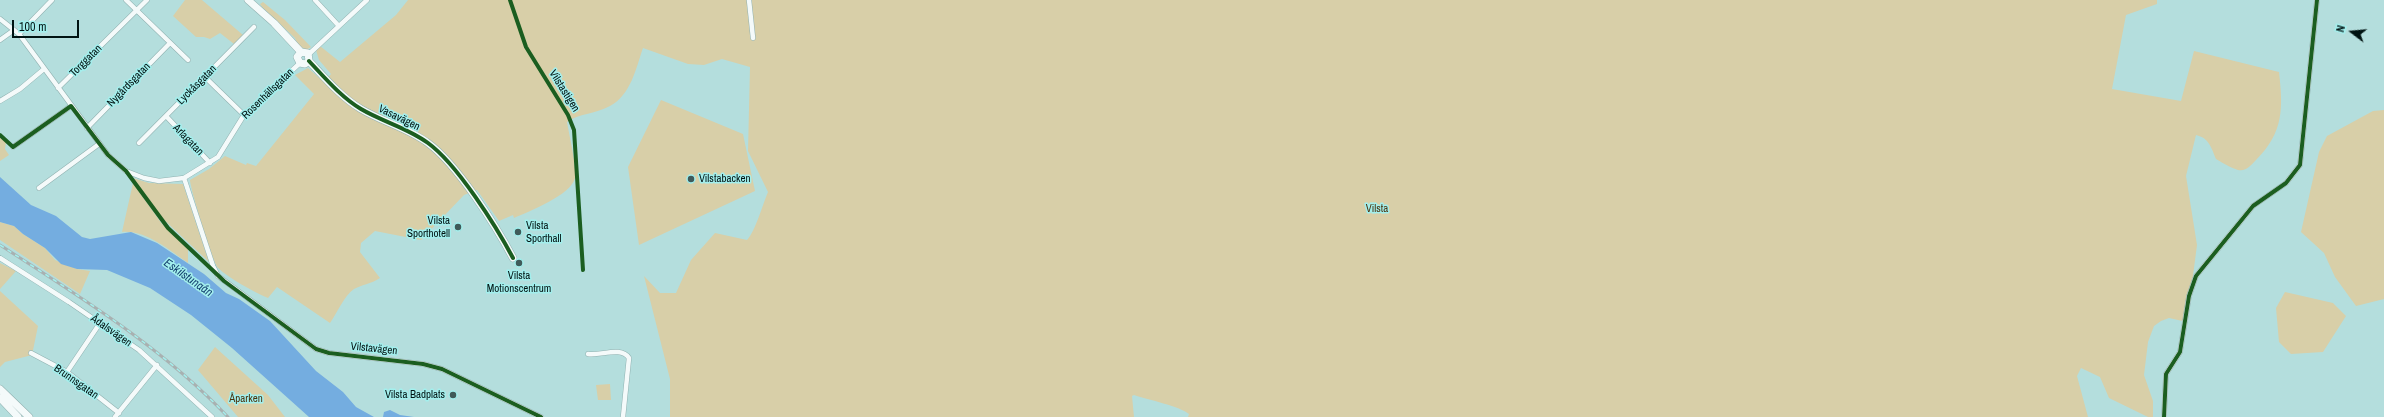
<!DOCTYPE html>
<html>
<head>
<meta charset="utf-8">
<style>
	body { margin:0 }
	#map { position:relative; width:2384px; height:417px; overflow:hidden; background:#b4dedd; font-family:"Archivo Narrow",sans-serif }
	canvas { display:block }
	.north { position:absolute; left:2332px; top:12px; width:40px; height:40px; -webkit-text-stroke:3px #a3efed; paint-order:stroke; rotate:286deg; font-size:11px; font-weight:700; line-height:16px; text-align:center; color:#001312 }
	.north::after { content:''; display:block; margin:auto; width:14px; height:18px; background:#001312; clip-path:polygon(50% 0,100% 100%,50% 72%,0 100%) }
	.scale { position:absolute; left:12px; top:20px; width:67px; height:18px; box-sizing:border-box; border:2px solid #001312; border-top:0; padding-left:5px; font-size:12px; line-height:14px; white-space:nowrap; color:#001312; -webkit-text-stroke:3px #a3efed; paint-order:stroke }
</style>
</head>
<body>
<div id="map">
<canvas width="2384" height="417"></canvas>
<div class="north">N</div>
<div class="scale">100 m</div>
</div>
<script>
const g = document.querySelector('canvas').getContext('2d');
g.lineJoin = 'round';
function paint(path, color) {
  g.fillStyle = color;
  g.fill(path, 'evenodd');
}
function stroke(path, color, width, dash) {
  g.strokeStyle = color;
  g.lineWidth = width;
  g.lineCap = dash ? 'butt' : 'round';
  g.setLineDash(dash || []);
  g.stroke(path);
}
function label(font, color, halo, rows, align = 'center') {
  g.font = font + ' "Archivo Narrow",sans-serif';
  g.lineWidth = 3;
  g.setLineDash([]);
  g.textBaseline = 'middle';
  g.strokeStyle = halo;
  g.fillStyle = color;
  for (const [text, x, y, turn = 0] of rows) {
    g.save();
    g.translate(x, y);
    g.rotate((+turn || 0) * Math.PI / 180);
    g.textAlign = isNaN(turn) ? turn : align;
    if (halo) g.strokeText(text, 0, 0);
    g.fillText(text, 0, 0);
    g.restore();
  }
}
paint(new Path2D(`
	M185,0H202L243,35L234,44L220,33L210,39L204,37H196L173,16Z
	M408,0H2157V4L2126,15L2112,89L2181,101L2194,51L2279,72C2283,108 2284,132 2256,160C2251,165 2246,172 2238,170C2231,168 2223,163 2216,159C2211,147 2209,138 2196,135L2186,176L2197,245L2187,322L2169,318L2161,321L2154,326L2148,342L2144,375L2153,401V417H2148L2109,398L2100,377L2081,368L2077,376L2088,417H1188L1189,414C1179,406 1149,400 1134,395L1132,396L1134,417H670V379L644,276L660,293H676L691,260L715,233L747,240C756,230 762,206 768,192L748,151L750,67L722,59L704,65L688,64L643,48C636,68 631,95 610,106C596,114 580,113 567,122C569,134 577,168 575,178C571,195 530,211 514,218L513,215L499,221L477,190L464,195L421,240L375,231L361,243L360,252L380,278C371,284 361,285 354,289C344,296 337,313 330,323L277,287L268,298C252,291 230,279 218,268C213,263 190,188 190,180L209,169L225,156L246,165L247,163L256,166L314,94L295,75L308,68L324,82L331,74L319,60L316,50L320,46L340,62L396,15Z
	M263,2L285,20L311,47L306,50L298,45L295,38L263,8L260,4Z
	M661,100L743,134L755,191L639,245L628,167Z
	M2384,110V299L2356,306L2335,277L2324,253L2301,232L2319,152L2327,136L2373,111Z
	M0,137L6,142L5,149L9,155L0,161Z
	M133,178L149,183L183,184L209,262L162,218Z
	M133,183L162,224L188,246V263C169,250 146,230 122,232Z
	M0,222L14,226L23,234L45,248L55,260L77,269L90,271L80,294L0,240Z
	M0,263L16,271L0,289Z
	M0,291L38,326L32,355L5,362L0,367Z
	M2285,292L2333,303L2346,316L2323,352L2291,354L2279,342L2276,308Z
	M215,347L268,395L285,417H238L198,370Z
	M610,384L611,400H598L596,385Z`), '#d8cfa8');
paint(new Path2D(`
	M0,177L31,205L56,216L82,237L90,239L131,232L157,243L204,274L226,293L239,299L270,321L316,371L343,392L356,407L374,417H309L232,348L191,315L150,288L107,270L77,269L61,264L45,248L23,234L14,226L0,222Z
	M390,410L400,415L414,417H383L384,412Z`), '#74ade0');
const street = new Path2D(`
	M126,0L188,60
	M315,0L338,25
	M749,0L753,38
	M0,19L19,34L108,155L126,171L144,178L159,181L184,178L218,157L244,115L300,63
	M19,34L52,0
	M0,40L14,30
	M309,54L367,0
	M205,77L244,115
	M58,88L147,0
	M0,101L20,89L44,69
	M166,116L210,163
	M87,128L170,43
	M139,143L254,27
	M13,147L71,106
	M184,178L213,266L218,276L316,349L329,353L423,364L442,369L541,417
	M39,188L99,144
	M0,258L69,302L139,350L212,417
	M31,353L67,372L119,413
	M588,354C601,356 621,346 629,358L623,417
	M67,372L100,323
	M115,417L157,365
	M2164,417L2166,374L2180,352L2189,296L2196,276L2253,206L2286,183L2300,165L2317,0`);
const secondary = new Path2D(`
	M248,0L274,23L301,52
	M301,52L297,57L300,63L305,64L309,61
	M301,52L308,53L309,61
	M309,61C325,78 341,97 361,109C383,122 408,128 428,143C457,164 496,226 513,258
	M0,389L29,417
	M0,398L18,417`);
stroke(street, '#90b1b0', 5.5);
stroke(secondary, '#90b1b0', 8);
stroke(street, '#f4fafa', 4.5);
stroke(secondary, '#f4fafa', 7);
const rail = new Path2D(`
	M0,245C80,297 162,347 228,417`);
stroke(rail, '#a8b1b1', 3);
stroke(rail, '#a3efed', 1.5, [4.5]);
stroke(new Path2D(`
	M510,0L526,47L568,115L574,130L583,270
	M309,61C325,78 341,97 361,109C383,122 408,128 428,143C457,164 496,226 513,258
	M0,135L13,147L71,106L108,155L126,171L168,228L224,281L316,349L329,353L423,364L442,369L541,417
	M2164,417L2166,374L2180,352L2189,296L2196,276L2253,206L2286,183L2300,165L2317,0`), '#1b5e20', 4);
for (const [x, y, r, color] of [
	[691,179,4,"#3f5a59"],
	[458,227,4,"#3f5a59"],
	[518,232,4,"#3f5a59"],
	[519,263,4,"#3f5a59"],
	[453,395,4,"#3f5a59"]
]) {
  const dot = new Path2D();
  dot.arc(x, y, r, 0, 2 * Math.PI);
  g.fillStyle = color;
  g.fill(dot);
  stroke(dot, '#a3efed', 1.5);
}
label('11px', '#001312', '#a3efed', [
	["Torggatan",86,61,-45],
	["Nygårdsgatan",129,85,-46],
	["Lyckåsgatan",197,85,-45],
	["Vilstastigen",564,91,58],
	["Rosenhällsgatan",268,94,-44],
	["Vasavägen",399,118,26],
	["Arlagatan",188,140,46],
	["Ådalsvägen",111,331,35],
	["Vilstavägen",374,349,6],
	["Brunnsgatan",76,382,35]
]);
label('11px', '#001312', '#a3efed', [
	["Vilstabacken",699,179],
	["Vilsta",450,221,"right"],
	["Sporthotell",450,234,"right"],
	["Vilsta",526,226],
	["Sporthall",526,239],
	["Vilsta",519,276,"center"],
	["Motionscentrum",519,289,"center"],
	["Vilsta Badplats",445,395,"right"]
], 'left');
label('11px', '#4a310b', '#a3efed', [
	["Vilsta",1377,209],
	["Åparken",246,399]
]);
label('italic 12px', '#14406f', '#a3efed', [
	["Eskilstunaån",188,278,35]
]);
</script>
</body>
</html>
